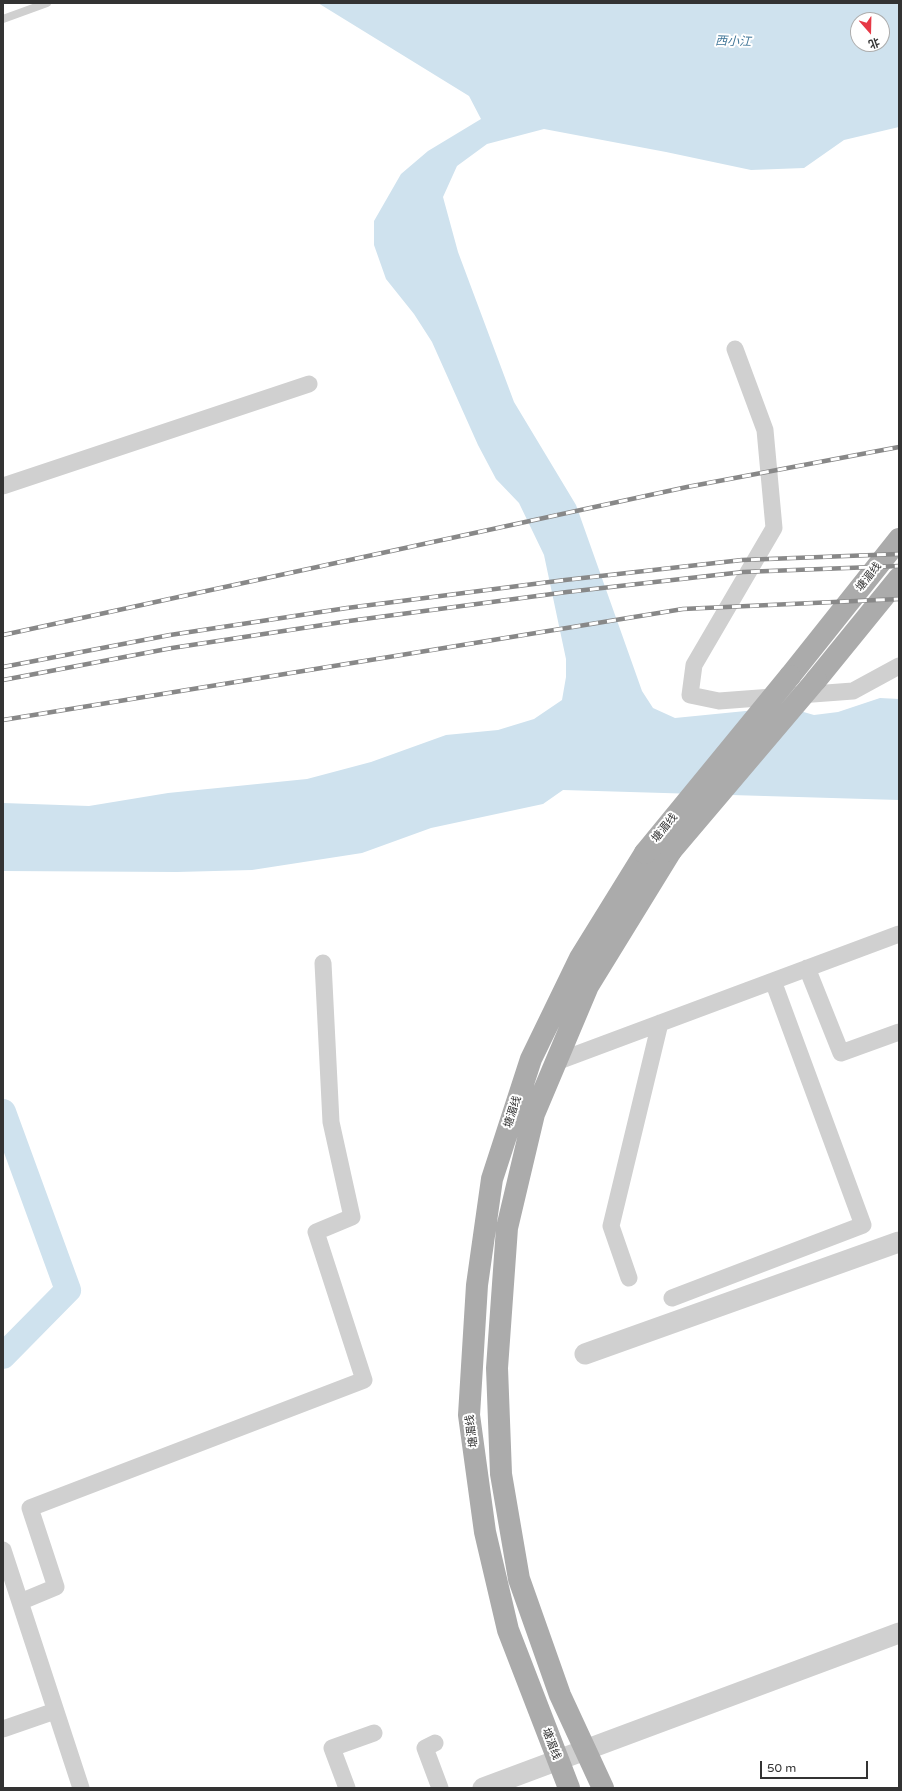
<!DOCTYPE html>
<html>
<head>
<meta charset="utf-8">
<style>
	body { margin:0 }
	#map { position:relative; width:902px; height:1791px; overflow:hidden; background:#fff; font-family:"Varela Round","Noto Sans SC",sans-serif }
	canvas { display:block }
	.frame { position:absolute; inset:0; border:4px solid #333; pointer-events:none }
	.north { position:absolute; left:850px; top:12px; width:40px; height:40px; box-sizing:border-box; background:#fff; border:1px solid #adadad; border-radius:50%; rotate:160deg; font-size:11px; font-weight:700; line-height:16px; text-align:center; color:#333 }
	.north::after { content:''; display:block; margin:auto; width:14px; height:18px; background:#e63946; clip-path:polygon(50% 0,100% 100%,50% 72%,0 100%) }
	.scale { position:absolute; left:760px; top:1761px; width:108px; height:18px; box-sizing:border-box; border:2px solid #333; border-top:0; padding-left:5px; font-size:12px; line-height:14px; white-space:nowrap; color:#333; -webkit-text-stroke:3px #fff; paint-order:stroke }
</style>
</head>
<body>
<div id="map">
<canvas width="902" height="1791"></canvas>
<div class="frame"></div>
<div class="north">北</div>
<div class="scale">50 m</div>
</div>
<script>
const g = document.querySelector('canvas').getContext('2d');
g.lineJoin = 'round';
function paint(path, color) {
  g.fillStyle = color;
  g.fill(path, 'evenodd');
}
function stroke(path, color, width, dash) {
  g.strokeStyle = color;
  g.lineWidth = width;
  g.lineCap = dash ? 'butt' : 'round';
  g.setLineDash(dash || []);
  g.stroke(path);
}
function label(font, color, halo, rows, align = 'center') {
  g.font = font + ' "Varela Round","Noto Sans SC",sans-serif';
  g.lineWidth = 4;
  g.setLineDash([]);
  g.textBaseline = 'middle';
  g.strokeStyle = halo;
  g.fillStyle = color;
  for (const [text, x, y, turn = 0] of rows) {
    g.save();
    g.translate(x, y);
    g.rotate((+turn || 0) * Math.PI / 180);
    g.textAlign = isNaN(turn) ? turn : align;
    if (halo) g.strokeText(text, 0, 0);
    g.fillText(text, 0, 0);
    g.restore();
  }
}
paint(new Path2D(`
	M318,3H899V127L844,140L804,168L751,170L666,152L544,129L487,144L457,166L443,197L458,252L514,402L576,505L642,691L653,708L675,718L786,707L814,715L838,712L880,698L899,699V800L563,790L543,804L431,828L362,853L252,870L177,872L3,871V803L89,806L168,793L307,779L371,762L446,735L498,730L534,719L562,700L566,677V659L544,555L519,503L496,479L478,445L432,342L414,314L386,279L374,245V221L401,174L428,151L481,119L469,96ZM858,20H882V44H858Z`), '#cfe2ee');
stroke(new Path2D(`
	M3,1112L68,1290L3,1356`), '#cfe2ee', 26);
stroke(new Path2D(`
	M3,19L47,3`), '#d0d0d0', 8);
stroke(new Path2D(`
	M735,349L765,430L774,528L694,665L690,695L719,701L853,691L899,666
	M3,486L309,384
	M807,968L841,1053L899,1032
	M556,1062L899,934
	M629,1278L611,1226L660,1023
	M672,1298L863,1225L773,981
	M3,1550L81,1788
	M20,1602L56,1587L30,1508L364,1380L316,1232L352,1217L331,1122L323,963
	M3,1729L55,1711
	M435,1743L425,1748L440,1788
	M347,1788L332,1748L374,1733`), '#d0d0d0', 17);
stroke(new Path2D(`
	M585,1354L899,1242
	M483,1788L899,1633`), '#d0d0d0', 21);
stroke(new Path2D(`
	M790,676L899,539
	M816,680L899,578
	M569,1788L508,1630L485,1532L469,1415L477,1285L492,1179L531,1059L580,958L645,853
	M603,1788L560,1695L519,1579L501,1474L497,1368L507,1228L534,1114L588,986L671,851`), '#ababab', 22);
const rail = new Path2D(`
	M3,635L687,487L899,447
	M3,667L170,635L347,608L565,580L742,560L899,554
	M3,680L172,648L349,621L567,592L743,572L899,566
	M3,720L683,609L899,599`);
stroke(rail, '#888', 4.5);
stroke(rail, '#fff', 3, [9]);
stroke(new Path2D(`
	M671,851L816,680
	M645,853L790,676`), '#ababab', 22);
label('11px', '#333', '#fff', [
	["塘湄线",869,577,-52],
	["塘湄线",665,828,-51],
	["塘湄线",513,1112,-72],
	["塘湄线",472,1431,-97],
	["塘湄线",551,1744,69]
]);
label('italic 12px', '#3f7597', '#fff', [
	["西小江",733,42,2]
]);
</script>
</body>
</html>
